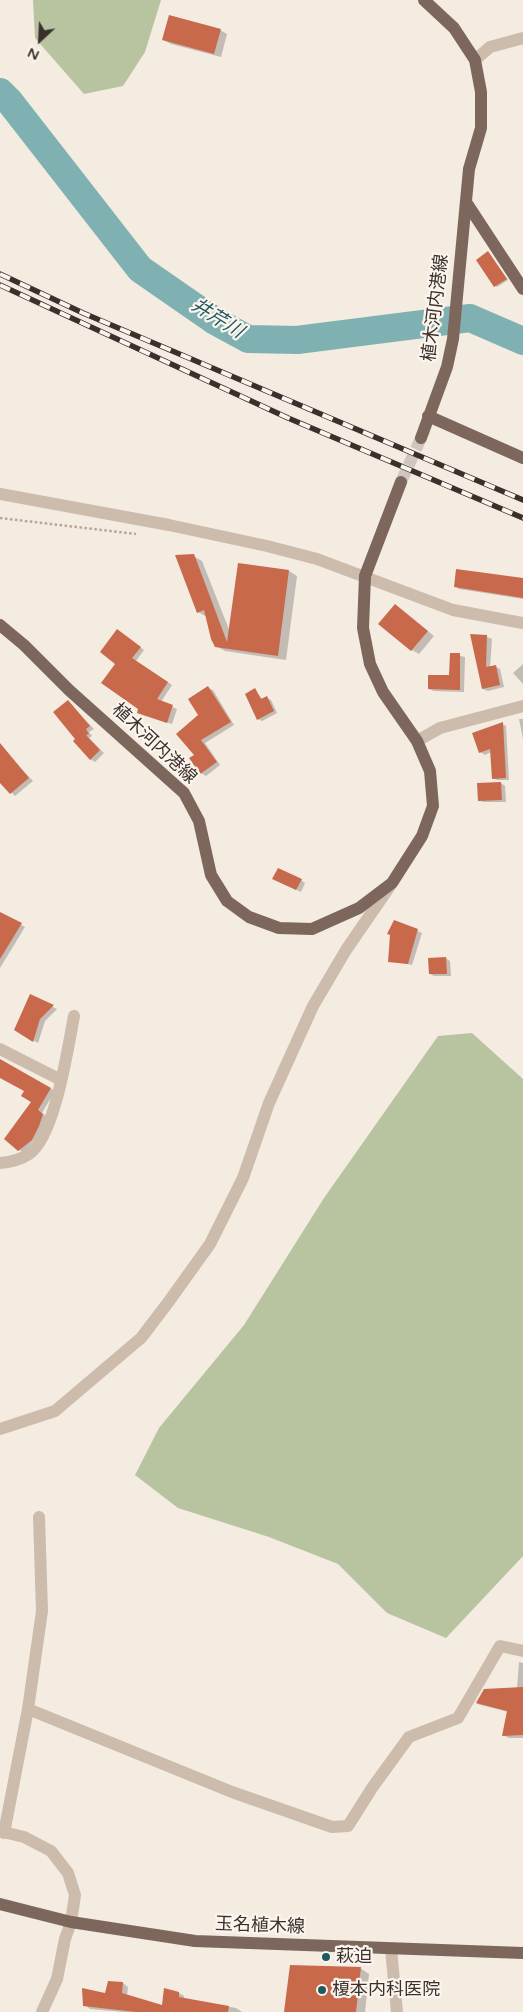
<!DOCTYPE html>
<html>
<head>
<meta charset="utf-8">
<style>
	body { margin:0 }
	#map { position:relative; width:523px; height:2012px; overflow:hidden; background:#f4ebe1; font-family:"Varela Round",sans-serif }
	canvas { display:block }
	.north { position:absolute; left:15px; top:15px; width:50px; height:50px; -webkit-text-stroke:4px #fbf5ee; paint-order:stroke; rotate:205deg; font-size:14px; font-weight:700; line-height:20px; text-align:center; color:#3b302b }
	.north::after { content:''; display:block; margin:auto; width:18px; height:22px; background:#3b302b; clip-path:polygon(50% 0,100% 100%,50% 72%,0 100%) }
</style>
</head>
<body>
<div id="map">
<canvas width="523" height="2012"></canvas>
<div class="north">N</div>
</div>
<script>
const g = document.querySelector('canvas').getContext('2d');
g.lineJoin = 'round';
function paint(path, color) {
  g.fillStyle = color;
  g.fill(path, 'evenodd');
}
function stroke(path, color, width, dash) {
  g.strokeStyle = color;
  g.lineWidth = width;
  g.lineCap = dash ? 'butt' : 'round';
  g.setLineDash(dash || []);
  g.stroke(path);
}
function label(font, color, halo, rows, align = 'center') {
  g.font = font + ' "Varela Round","Noto Sans JP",sans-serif';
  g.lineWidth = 4.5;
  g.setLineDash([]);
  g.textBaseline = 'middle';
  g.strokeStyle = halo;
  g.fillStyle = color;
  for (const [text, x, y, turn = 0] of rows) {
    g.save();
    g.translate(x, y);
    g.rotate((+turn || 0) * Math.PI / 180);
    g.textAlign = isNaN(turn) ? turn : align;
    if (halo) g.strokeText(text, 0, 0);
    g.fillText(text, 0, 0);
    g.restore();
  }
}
paint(new Path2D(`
	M33,0H161L145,52L123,86L84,94L35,38Z
	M472,1033L523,1079V1556L446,1638L387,1613L338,1564L269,1537L178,1508L135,1475L159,1428L244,1325L324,1198L438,1036Z`), '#b8c4a0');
paint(new Path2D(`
	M220,30L227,34L221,57L171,44L164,40Z
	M488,252L508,280L497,287L495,286Z
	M193,556L202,561L230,632L239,564L289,571L297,576L286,660L225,651L216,646L207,617L198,612Z
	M523,579V599L459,589L455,586Z
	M395,605L434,636L419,654L412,650Z
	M122,633L144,650L136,661L172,685L161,702L177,709L172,724L143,715L117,664Z
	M471,636L487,637L492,639L490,668L496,667L500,669L504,687L488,691L483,689Z
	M451,654L465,657L464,692L434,691L429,689L450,677Z
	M523,664V684L513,673Z
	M208,688L213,690L234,725L205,743L220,765L206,776L201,773L195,755L200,715Z
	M255,690L263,700L267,698L271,700L277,713L262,721L258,719Z
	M68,702L94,729L89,732L92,736L89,738L104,753L95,762L90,759L76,739Z
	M519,719H523V739Z
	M502,724L506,726L509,780H497L493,778L491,752L485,755L480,752Z
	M4,750L33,781L15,796L0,781V753Z
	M501,783L505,786L506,802H483L479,800Z
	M301,880L305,883L301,892L278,881Z
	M4,915L25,927L0,968V922Z
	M395,921L422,933L412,965L389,961Z
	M446,958L450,961L451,976H434L430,974Z
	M31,996L57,1009L45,1021L38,1043L15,1030Z
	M0,1060L55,1091L42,1113L47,1117L43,1129L24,1152L19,1150L32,1102L26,1091L0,1077Z
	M519,1662L523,1663V1738H509L503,1735L508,1712L477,1704L485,1690L517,1688Z
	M360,1968L369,1974L365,2012H285Z
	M123,1983L128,1987L127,1996L163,2006L179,1993L184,1996V1999L236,2008L242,2012H124L90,2009L85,2005Z`), '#0003');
stroke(new Path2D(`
	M0,92L10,102L140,269L215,321L248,339L297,340L470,318L523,341`), '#7fb0b2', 28);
paint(new Path2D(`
	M169,15L221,29L214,54L162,40Z
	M488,251L507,279L494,287L476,260Z
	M194,554L227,642L238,563L289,570L278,656L215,647L211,639L204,610L197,613L175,555Z
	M456,569L523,578V598L454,587Z
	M395,604L428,631L411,651L378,624Z
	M117,629L141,647L132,658L168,682L157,699L173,705L167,723L137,713L138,709L101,683L115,664L100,652Z
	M470,634L487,635L486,667L496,665L500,685L482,689Z
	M450,653H460V690L428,689V675H449Z
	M208,686L231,722L201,740L217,762L200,774L189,758L194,755L176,734L198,715L188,699Z
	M255,688L261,699L267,696L274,711L257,720L245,694Z
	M68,700L90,726L86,729L89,734L86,735L100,750L90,760L73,741L75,739L53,712Z
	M503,722L506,778L492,779L490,749L479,753L472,733Z
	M0,743L29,778L10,794L0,783Z
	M501,782L502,800L478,801L477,783Z
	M278,868L302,879L296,890L272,879Z
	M0,912L22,923L0,959Z
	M394,920L418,929L408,964L388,962L390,935L387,934Z
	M446,957L447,974H429L428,958Z
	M30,994L54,1005L40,1019L33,1042L14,1030Z
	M0,1059L51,1088L38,1110L43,1114L39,1126L32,1140L18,1151L4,1139L31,1102L21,1096L24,1091L0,1078Z
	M523,1687V1735L502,1736L507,1711L476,1703L484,1689Z
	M290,1965L361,1967L356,2012H284Z
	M108,1981L123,1982L122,1993L162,2005L164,1988L179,1992V1997L229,2006L228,2012H136L83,2006L82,1988L105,1993Z`), '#c8694b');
stroke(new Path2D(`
	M401,482L421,438`), '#cfc6bd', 12, [12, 6]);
stroke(new Path2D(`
	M0,518L136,534`), '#b9a596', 2.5, [2.5, 2.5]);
stroke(new Path2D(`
	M475,60L490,47L523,38
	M0,494L169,525L267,546L317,559L453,610L523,623
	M417,741L440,728L523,706
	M0,1049L61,1080
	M0,1163C11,1162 20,1160 29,1154C55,1137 68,1047 74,1016
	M0,1429L55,1411L141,1338L167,1304L210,1244L243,1178L269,1103L313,1006L346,950L390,886
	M28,1709L232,1792L332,1827L348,1826L372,1788L409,1737L458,1718L500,1646L523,1651
	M0,1831L24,1837L51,1851L68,1873L75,1895L71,1922L65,1939L57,1979L42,2012
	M4,1833L28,1709L42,1611L39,1517
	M391,1949L397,2012`), '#cdbbac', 12);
stroke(new Path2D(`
	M466,202L523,289
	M428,416L523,458
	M421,438L447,367L453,339L469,169L481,128V92L475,60L454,28L424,0
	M0,625L24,645L69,690L184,793L199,821L211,875L227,901L249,917L279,928L312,929L359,908L392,883L422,836L433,806L430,771L417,741L383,692L370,664L363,628L365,576L401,482
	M0,1904L71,1922L195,1941L523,1953`), '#7d675c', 12);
const rail = new Path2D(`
	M0,274L83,313L523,500
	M0,285L288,418L523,518`);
stroke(rail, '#3b302b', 5.5);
stroke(rail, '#fbf5ee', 4, [11]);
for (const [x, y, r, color] of [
	[326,1957,5,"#1f5a5e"],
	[322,1990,5,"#1f5a5e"]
]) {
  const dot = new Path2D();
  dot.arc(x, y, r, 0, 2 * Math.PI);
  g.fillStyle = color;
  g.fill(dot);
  stroke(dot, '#fbf5ee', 2);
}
label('18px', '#3b302b', '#fbf5ee', [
	["植木河内港線",436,308,-83],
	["植木河内港線",154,744,43],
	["玉名植木線",260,1926,2]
]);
label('18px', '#3b302b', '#fbf5ee', [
	["萩迫",336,1957],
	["榎本内科医院",332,1990]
], 'left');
label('italic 19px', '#1f5a5e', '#fbf5ee', [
	["井芹川",217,319,32]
]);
</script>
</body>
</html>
